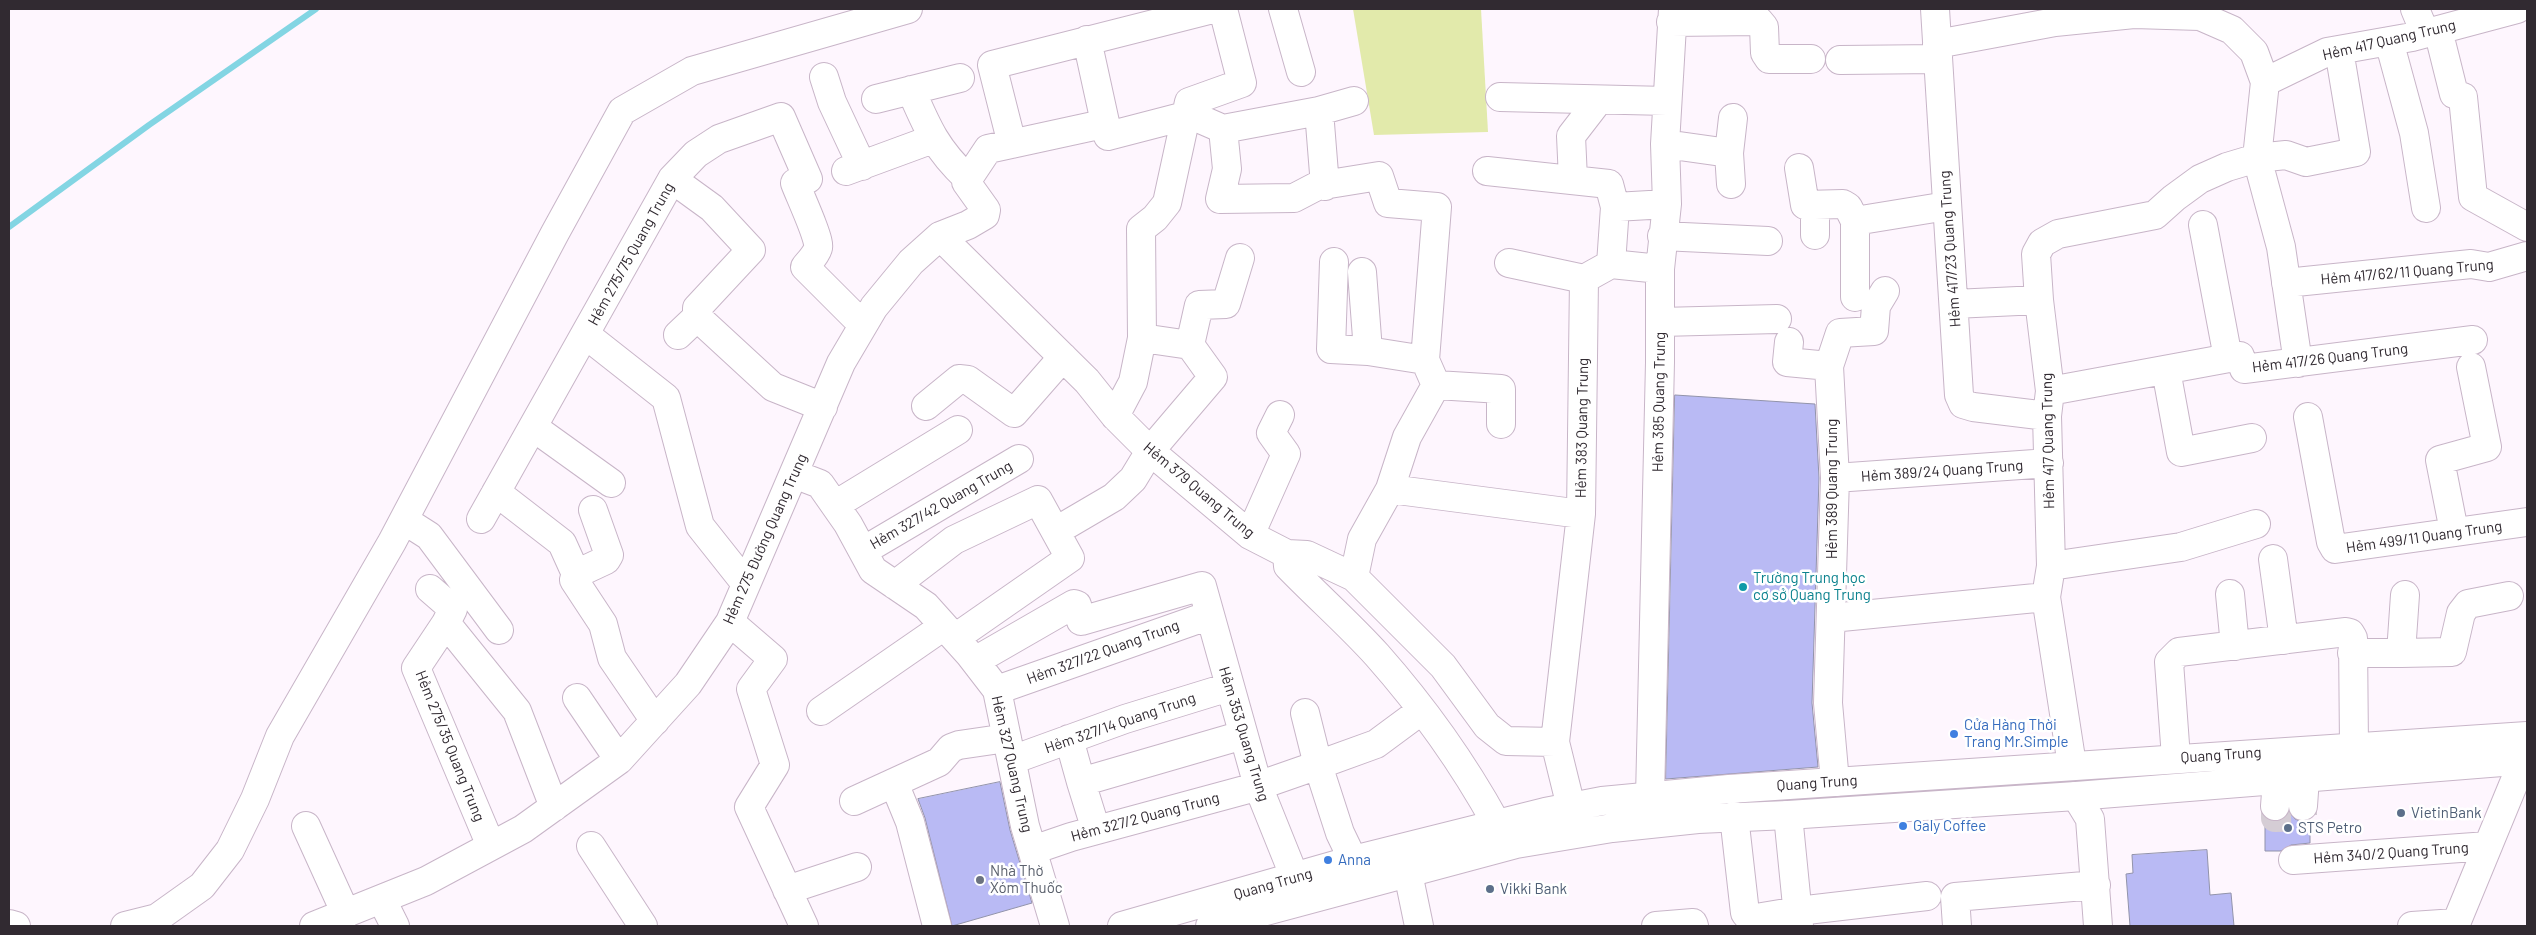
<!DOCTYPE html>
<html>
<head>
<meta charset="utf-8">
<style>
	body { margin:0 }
	#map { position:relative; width:2536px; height:935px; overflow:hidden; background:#fef6fe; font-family:Barlow,sans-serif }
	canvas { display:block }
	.frame { position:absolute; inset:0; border:10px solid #312a31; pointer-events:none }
</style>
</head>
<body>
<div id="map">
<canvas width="2536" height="935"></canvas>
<div class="frame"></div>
</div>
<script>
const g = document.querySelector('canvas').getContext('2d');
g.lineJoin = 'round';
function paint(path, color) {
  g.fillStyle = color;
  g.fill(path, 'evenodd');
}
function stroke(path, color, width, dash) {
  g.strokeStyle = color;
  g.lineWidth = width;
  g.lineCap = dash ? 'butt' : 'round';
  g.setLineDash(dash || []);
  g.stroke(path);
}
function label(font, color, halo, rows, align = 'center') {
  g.font = font + ' Barlow,sans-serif';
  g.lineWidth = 5;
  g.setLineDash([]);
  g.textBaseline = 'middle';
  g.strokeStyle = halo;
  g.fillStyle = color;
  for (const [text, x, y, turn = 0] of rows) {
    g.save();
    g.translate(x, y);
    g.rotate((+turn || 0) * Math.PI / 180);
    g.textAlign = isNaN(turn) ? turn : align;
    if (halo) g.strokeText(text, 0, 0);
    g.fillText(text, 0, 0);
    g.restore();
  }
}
paint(new Path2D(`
	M1353,9H1481L1488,132L1374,135Z`), '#e2eaab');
stroke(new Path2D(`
	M9,227L149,125L316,9`), '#83d5e3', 6);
const building = new Path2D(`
	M1675,395L1815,404L1819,478L1812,703L1818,767L1666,779Z
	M1000,782L1010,830L1032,903L952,926L925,818L918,799Z
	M2289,812L2295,819L2302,822L2310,820V843L2291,845L2281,851H2265V818L2273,821L2281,820Z
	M2207,850L2210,895L2231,893L2234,926H2130L2126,874L2133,873L2132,855Z`);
paint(building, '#b9baf4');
stroke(building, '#9293aa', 1);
stroke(new Path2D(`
	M2275,806V818L2303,817V806`), '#d5cdd5', 28, [28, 14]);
const minor = new Path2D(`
	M1283,9L1301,72
	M1935,9L1959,395L1963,404L1973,407L2047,416
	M2135,9L2134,14L2200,16L2232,30L2254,52L2265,82
	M2415,9L2425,33
	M1671,22L1759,21L1764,27L1765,53L1769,59H1811
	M2438,30L2454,94L2463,97L2473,197L2527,227
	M1087,40L1108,136L1185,116L1200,119L1223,129L1319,111L1354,101
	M2389,41L2414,133L2426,208
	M1937,44L2055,22L2134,14
	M1840,60L1938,59
	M824,77L832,102L862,166
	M911,90C927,127 936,149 967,178
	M1500,97L1667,101
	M876,99L960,78
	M1319,111L1325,186
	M1223,129L1227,169L1220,199L1294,198L1317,186L1379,176L1388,203L1437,207L1425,360L1436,385L1407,437L1390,489L1362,539L1354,577
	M1012,144L992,65L1213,9
	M1665,144L1729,153
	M1799,168L1805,205L1843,204L1848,207L1855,221
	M846,171L933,139
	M1487,171L1609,184L1615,207L1611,264L1584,279L1581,514L1555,742L1571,807
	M672,179L712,208L751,250L697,308V317L773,387L823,407
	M1573,179L1571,136L1598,101
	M1731,184L1729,153L1733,118
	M1815,205V235
	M1615,207L1667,204
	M2203,225L2228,358
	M940,236L1087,381L1115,416L1150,451L1250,535L1287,554L1288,566C1317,596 1349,624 1377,655C1423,707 1463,763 1496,823
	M1662,236L1768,241
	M1334,262L1331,349L1368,351L1425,360
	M1509,263L1584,279
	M1611,264L1660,269
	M1362,272L1368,351
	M2286,283L2471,264L2489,267L2527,256
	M1855,297V221L1947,206
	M1954,304L2039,300
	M1661,322L1777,319
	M586,335L666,398L700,526L746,584
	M678,335L697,317
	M1142,338L1190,345
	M1789,342L1787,362L1829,366
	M2298,363L2281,247L2257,158L2286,155L2306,162L2356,152L2339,50
	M2166,370L2181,452L2252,438
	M1436,385L1501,389V424
	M2050,391L2240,356L2244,369L2473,340
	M926,406L959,379L968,380L1014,413L1063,357
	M1115,416L1133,382L1142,338L1141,229L1155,218L1167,203L1189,102L1242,83L1223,9
	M2308,417L2331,542L2335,549L2527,522
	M533,427L611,483
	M794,474L820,484L848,524L873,570L926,606L970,655L997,690L1025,826L1055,926
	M1835,478L2049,463
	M1390,489L1581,514
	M496,492L562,543L576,574
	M835,505L958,430
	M593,510L609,555L606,560L576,574L574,580L603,624L612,658L655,721
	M481,519L672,179L696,154L719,139L781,117L808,179L795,183C799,194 821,241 818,248C816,255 809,262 805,267L863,325
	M404,520L429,536L499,630
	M1056,531L1114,497L1133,479L1150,451L1213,377L1190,345L1199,305L1226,304L1240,258
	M2454,531L2440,460L2487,447L2471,367
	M1250,535L1286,454L1271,433L1280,415
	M863,551L1019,459
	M1287,554L1307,555L1354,577L1443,666L1487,726L1506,741L1555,742
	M2273,559L2284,640
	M2051,566L2181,547L2256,524
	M895,585L954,540L1038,500L1070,558L955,638
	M430,589L453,609L446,623L517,711L554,807
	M2230,594L2235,646
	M1831,618L2046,597
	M730,622L773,659L751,689L775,765L749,807L804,926
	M446,623L416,668L491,846
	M2352,653H2401L2405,595
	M2401,653L2452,652L2461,613L2468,604L2509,596
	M975,661L1074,604L1077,605L1081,621L1202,586L1258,786L1295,878
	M997,690L1210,615
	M577,698L619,760
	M821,711L944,626
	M1305,713L1318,765L1340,833L1353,860
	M1069,739L1081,782
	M2176,758L2169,662L2179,652L2346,632L2350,633L2353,638L2354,747
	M1012,760L1125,719L1229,687
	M2072,765L2046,597L2051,566L2047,416L2050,391L2039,300L2036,254L2042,243L2058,234L2155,215L2174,198L2200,179L2227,167L2257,158L2265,82L2327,52L2412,37L2517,9
	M1835,782L1828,703L1835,478L1829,366L1840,333L1874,331L1876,306L1885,291
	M894,783L910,822L937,926
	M2076,796L2090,819L2098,926
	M1650,797L1660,362V269L1667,204L1665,144L1673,9
	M854,801L939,762L951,748L959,745L1007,738
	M2275,806L2277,780
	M2303,806L2305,778
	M1788,815L1799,926
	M1734,816L1745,913L1750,919L1798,911L1927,896
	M306,826L346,914
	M1096,830L1081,782L1243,735
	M591,846L643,926
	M1033,850L1071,837L1252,788L1318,765L1376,744L1422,710
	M2293,860L2488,846
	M1408,873L1419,926
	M787,890L857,867
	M382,900L395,926
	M9,924L16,926
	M125,926L157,918L202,886L230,850L255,799L280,736L392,542L555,233L622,111L692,71L908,9
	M314,926L426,881L523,829L619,760L688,684L730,622L841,363L874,307L911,262L940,236L968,225L985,215L986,210L966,182L988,149L1103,124
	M1656,926L1693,923L1694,926
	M1957,926L1955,897L2096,885
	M2412,926L2456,923
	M2455,926L2523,761`);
const major = new Path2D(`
	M1122,926L1353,860L1545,812L1602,801L1729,789L2527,736
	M1210,926L1516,844L1612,828L1698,819L1788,815L2076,796L2527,760`);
stroke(minor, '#c8b5c8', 30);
stroke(major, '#c8b5c8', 30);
stroke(minor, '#fff', 28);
stroke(major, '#fff', 28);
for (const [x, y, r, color] of [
	[1743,587,5,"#0f9aa8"],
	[1954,734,5,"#3f7fe0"],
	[2401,813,5,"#5c6f8a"],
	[1903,826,5,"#3f7fe0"],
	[2288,828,5,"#5c6f8a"],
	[1328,860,5,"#3f7fe0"],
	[980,880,5,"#6b7280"],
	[1490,889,5,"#5c6f8a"]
]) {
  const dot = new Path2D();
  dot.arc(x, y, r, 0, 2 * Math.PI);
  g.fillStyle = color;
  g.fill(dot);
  stroke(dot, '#fff', 2);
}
label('15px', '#312a31', '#fff', [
	["Hẻm 417 Quang Trung",2389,40,-13],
	["Hẻm 417/23 Quang Trung",1950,249,-94],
	["Hẻm 275/75 Quang Trung",631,254,-61],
	["Hẻm 417/62/11 Quang Trung",2407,272,-5],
	["Hẻm 417/26 Quang Trung",2330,358,-7],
	["Hẻm 385 Quang Trung",1659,402,-89],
	["Hẻm 383 Quang Trung",1582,428,-89],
	["Hẻm 417 Quang Trung",2048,441,-91],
	["Hẻm 389/24 Quang Trung",1942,471,-4],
	["Hẻm 389 Quang Trung",1832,489,-90],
	["Hẻm 379 Quang Trung",1199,490,40],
	["Hẻm 327/42 Quang Trung",941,505,-30],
	["Hẻm 499/11 Quang Trung",2424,537,-8],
	["Hẻm 275 Đường Quang Trung",765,539,-66],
	["Hẻm 327/22 Quang Trung",1103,652,-20],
	["Hẻm 327/14 Quang Trung",1120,723,-19],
	["Hẻm 353 Quang Trung",1244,734,73],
	["Hẻm 275/35 Quang Trung",450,746,68],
	["Quang Trung",2221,755,-4],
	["Hẻm 327 Quang Trung",1012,764,77],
	["Quang Trung",1817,783,-4],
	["Hẻm 327/2 Quang Trung",1145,817,-15],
	["Hẻm 340/2 Quang Trung",2391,853,-4],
	["Quang Trung",1273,884,-16]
]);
label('15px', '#0d838f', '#fff', [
	["Trường Trung học",1753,578],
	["cơ sở Quang Trung",1753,595]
], 'left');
label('15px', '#366cbe', '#fff', [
	["Cửa Hàng Thời",1964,725],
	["Trang Mr.Simple",1964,742],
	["Galy Coffee",1913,826],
	["Anna",1338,860]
], 'left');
label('15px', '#4e5e75', '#fff', [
	["VietinBank",2411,813],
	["STS Petro",2298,828],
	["Vikki Bank",1500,889]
], 'left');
label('15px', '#5b616d', '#fff', [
	["Nhà Thờ",990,871],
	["Xóm Thuốc",990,888]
], 'left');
</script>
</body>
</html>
